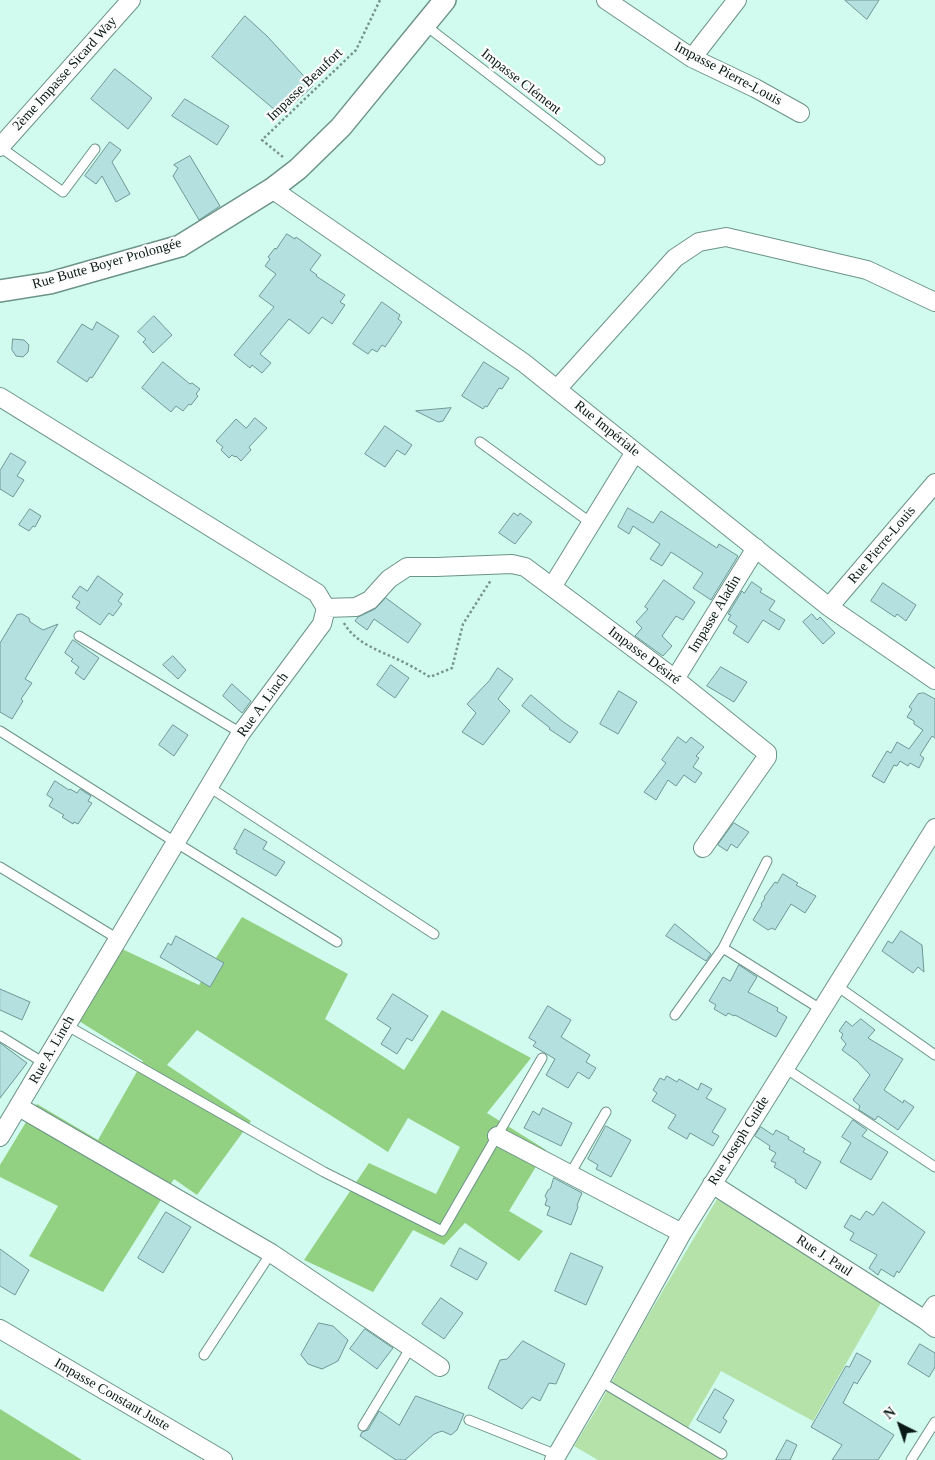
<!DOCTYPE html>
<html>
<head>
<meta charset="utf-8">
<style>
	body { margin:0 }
	#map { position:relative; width:935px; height:1460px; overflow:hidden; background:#d2fbef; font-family:Georgia,serif }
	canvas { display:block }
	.north { position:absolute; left:875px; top:1400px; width:50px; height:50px; -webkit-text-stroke:4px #fdfdfd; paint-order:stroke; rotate:319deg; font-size:14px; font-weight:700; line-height:20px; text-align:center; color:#0a1a16 }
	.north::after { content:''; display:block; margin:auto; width:18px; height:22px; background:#0a1a16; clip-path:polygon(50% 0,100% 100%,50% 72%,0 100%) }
</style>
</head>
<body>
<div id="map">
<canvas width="935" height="1460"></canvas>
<div class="north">N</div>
</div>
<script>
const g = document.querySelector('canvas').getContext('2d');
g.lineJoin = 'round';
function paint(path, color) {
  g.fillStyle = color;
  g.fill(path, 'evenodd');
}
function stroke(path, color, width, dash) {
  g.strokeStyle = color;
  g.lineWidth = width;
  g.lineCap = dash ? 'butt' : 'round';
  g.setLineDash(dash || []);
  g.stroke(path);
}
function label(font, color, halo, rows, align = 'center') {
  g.font = font + ' Georgia,serif';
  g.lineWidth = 4.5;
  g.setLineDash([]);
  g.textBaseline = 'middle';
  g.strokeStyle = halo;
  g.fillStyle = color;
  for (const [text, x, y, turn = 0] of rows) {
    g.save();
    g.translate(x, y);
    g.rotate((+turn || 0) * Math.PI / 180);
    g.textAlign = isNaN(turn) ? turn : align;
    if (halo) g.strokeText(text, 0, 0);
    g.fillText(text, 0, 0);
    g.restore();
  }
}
paint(new Path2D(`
	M717,1199L882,1301L813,1421L721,1371L683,1436L723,1460H598L574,1446L599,1405L642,1326Z`), '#b4e2a8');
paint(new Path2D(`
	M242,917L348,974L325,1019L404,1070L442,1010L531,1058L487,1113L546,1150L509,1211L543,1231L519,1261L465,1223L444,1245L413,1230L373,1292L304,1260L369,1163L436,1194L460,1147L408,1118L388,1152L197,1030L167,1065L251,1121L197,1195L174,1179L103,1292L29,1256L58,1206L0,1177V1165L37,1104L98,1140L143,1061L79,1021L122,949L199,985Z
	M0,1409L82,1460H0Z`), '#93d182');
const building = new Path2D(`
	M845,0H879L867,19Z
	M245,16L267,36L313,86L281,115L212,57Z
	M115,69L152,98L128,129L91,99Z
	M185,99L229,126L217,145L172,116Z
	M110,142L121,150L112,162L130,194L116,202L102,176L96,184L85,176Z
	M190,156L220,206L199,220L173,176L178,168L174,165Z
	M287,234L295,239L296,237L321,255L310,270L317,275L316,276L345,295L340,302L345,305L332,324L322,317L309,334L289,319L260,354L271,363L262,373L252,365L250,368L234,355L274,307L259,296L276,274L265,266L270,259L268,257L275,248L276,249Z
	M382,302L400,315L398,319L402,322L385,347L382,345L377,352L372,349L368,354L353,344Z
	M154,316L172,335L153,353L143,342L146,339L138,332Z
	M97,322L119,336L92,378L90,377L87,382L57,362L82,324L92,330Z
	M13,339L24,340L29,345L28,352L23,357L16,356L12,350Z
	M163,362L190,384L192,383L200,389L196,394L198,396L191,405L189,404L183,411L176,406L171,412L142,388Z
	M484,362L509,378L502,389L499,388L487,407L485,406L483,409L462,396Z
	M451,408L443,421L438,422L416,411Z
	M255,418L267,428L249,447L251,450L241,461L236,456L235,457L232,455L229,458L221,450L223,447L216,441L236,419L246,428Z
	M385,426L412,445L405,455L397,450L385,467L365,454Z
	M11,453L26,462L17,476L24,480L13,497L0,489V471Z
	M628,508L653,523L661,511L717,548L719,544L738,556L711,600L693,588L703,573L671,552L662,566L650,559L660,544L633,526L629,534L618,527Z
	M30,509L41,516L35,527L33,526L29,531L19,525Z
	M514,513L518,516L520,513L532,522L515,544L499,533Z
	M98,576L123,594L118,601L122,604L113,616L109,613L100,625L76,608L80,602L72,597L80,586L87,591Z
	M664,580L695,602L683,620L676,616L662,636L672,646L663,656L635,636L642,628L636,622L648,609L645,607Z
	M752,582L762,589L760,592L775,601L769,610L785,620L779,630L763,620L748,643L733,633L737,626L728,620L731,615L728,614L742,591L744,593Z
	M883,583L916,605L906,621L897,614L895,617L871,601Z
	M386,598L421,624L408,643L374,619L367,630L355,621L358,617L375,609Z
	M22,614L29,618L30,622L43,630L58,624L25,679L32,683L21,699L23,701L12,719L0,712V643L17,615Z
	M812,614L817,620L820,617L835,633L823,644L803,622Z
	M73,640L99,658L84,680L75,673L79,667L71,661L73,659L65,653Z
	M173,656L186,670L178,679L163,665Z
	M391,665L409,678L395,698L377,685Z
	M721,667L747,682L734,702L707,686Z
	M498,668L513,679L498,699L510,711L483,745L462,732L476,713L467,704L489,681Z
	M232,684L251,701L242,713L223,696Z
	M619,691L637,702L618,734L600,724Z
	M924,693L935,699V738L932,736L920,755L924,758L919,768L910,763L908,766L900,761L897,766L894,765L884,783L872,776L887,751L891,753L897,742L909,749L923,730L914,724V721L907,717L912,709L909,707L918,694Z
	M531,695L562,721L578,732L570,743L549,729L550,728L522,706Z
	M173,725L188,735L174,756L159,745Z
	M678,737L686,743L691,737L704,747L696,756L699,758L693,767L702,773L695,783L684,775L676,786L668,780L656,800L644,792L666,763L662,760Z
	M55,781L69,790L70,789L77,793L80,789L91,796L88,801L92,803L78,824L74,822L73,824L62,817L64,815L49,806L53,799L47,795Z
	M734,823L749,832L737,848L731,844L727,851L718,845Z
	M245,829L267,842L263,849L285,862L276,876L236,853L237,850L234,849Z
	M783,874L798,883L796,885L816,896L805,913L791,904L775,930L772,928L768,930L753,920L762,905L761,904L765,898L764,897L775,882L777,883Z
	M675,924L711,954L706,961L666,936Z
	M901,931L922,945L924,972L918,967L913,973L882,951L888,941L892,943Z
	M176,936L224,963L210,987L160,957L168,943L171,945Z
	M739,965L757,977L748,992L778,1008L777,1011L787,1017L776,1037L735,1015L734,1016L728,1013L726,1016L714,1009L716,1005L709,1001L723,977L730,981Z
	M0,989L30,1002L22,1020L0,1010Z
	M393,994L428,1016L412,1041L407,1038L397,1054L381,1044L391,1028L377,1019Z
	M548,1006L571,1020L561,1037L590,1055L586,1062L596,1068L589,1079L578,1072L568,1088L546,1075L555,1059L533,1046L536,1042L529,1038Z
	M861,1019L875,1030L868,1038L903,1059L884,1090L903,1103L904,1100L914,1107L898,1130L878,1116L875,1120L859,1110V1108L860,1106L853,1100L870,1075L857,1061L842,1050L846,1044L841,1038L843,1034L839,1031L846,1021L852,1026Z
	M0,1043L27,1063L0,1098Z
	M667,1076L677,1082L679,1079L698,1090L701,1083L712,1089L706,1098L726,1109L712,1132L719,1136L713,1146L690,1133L687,1139L668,1128L676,1115L652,1101L657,1093L653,1090L660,1078L664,1080Z
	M543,1108L572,1123L561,1146L524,1128L533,1111L539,1115Z
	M853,1120L867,1130L862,1136L888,1152L871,1180L840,1162L851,1143L842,1137Z
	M606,1126L631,1140L611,1177L596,1169L598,1165L588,1159Z
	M761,1127L773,1135L776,1130L789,1137L788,1139L805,1149L803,1152L821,1162L806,1189L795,1182L796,1180L774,1167L776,1163L771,1161L776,1153L769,1149L770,1146L755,1136Z
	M554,1178L582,1193L577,1205L578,1207L571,1225L547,1215L550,1207L545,1205L547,1199L545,1196L548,1190L550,1189Z
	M883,1202L925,1232L899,1273L897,1271L894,1277L881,1269L878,1275L869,1268L877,1255L850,1240L854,1233L844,1227L851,1215L860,1220L866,1211L873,1215Z
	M166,1212L191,1227L163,1273L138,1258Z
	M460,1248L487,1263L477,1280L451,1266Z
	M0,1249L29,1270L15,1295L0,1286Z
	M571,1253L603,1267L586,1305L555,1291Z
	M441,1298L463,1313L444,1339L422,1324Z
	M319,1323L333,1326L348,1340L338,1361L322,1369L308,1364L301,1355Z
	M365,1329L393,1348L377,1369L350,1349Z
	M523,1341L565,1364L556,1384L549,1383L540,1401L532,1397L522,1409L488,1388L500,1360L507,1359Z
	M920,1344L935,1353V1367L929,1377L908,1364Z
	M857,1353L871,1361L857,1384L854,1382L843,1403L894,1435L878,1460H832L842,1445L811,1427L846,1366L849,1367Z
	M715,1389L734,1400L723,1418L727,1421L720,1433L697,1420Z
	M416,1396L464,1414L457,1430L451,1435L442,1431L434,1434L405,1460H396L360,1436L362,1432L368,1430L379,1411L399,1425Z
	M787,1440L797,1445L790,1460H776Z`);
paint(building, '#b4e0df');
stroke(building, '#6e9796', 1);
const service = new Path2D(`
	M425,25L600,160
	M0,147L63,192L95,149
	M480,442L591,523
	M79,636L241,733
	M0,731L175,842L337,942
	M209,787L434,934
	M0,867L118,939
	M723,948L822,1010
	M837,986L935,1055
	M675,1015L723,948L767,861
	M66,1025L324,1172L442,1231L542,1058
	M0,1036L44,1063
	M785,1068L935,1167
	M570,1174L606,1112
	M204,1355L271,1253
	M600,1381L722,1454
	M469,1420L557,1455
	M363,1426L411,1347
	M911,1460L935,1422`);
const minor = new Path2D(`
	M606,0L692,58L755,88L800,113
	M692,58L737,0
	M0,147L131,0
	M272,189L524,363L829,607L935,680
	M557,389L675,258L699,242L726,237L867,270L935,302
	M0,397L317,593L326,608L322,624L241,733L0,1137
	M635,452L552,587L675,679L767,753V757L703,848
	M829,607L935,483
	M326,608L356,607L370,600L389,579L407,567H436L512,564L525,567L552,587
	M675,679L756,548
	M19,1107L271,1253L440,1367
	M497,1136L682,1233
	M712,1184L925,1320L935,1328
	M925,1320L935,1305
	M0,1329L223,1460
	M554,1460L600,1381L682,1233L935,828`);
const tertiary = new Path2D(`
	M0,291L50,283L180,246L272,189L298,169L341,127L445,0`);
stroke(service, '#6c9388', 11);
stroke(minor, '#6c9388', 20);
stroke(tertiary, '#6c9388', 24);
stroke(new Path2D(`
	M283,157L262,140L356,50L380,0
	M344,623C355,643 380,651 399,660C410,665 420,671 430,677L452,668L463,624L491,580`), '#77958d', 2.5, [2.5, 2.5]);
stroke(service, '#fff', 9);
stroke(minor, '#fff', 18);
stroke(tertiary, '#fff', 21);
label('14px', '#0a1a16', '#fdfdfd', [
	["2ème Impasse Sicard Way",65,74,-48],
	["Impasse Pierre-Louis",728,74,28],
	["Impasse Clément",521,82,38],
	["Impasse Beaufort",305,85,-44],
	["Rue Butte Boyer Prolongée",107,264,-16],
	["Rue Impériale",607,429,39],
	["Rue Pierre-Louis",882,545,-50],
	["Impasse Aladin",715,614,-59],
	["Impasse Désiré",644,656,37],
	["Rue A. Linch",263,705,-54],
	["Rue A. Linch",52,1050,-60],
	["Rue Joseph Guide",739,1141,-58],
	["Rue J. Paul",824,1256,33],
	["Impasse Constant Juste",112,1395,30]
]);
</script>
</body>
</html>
